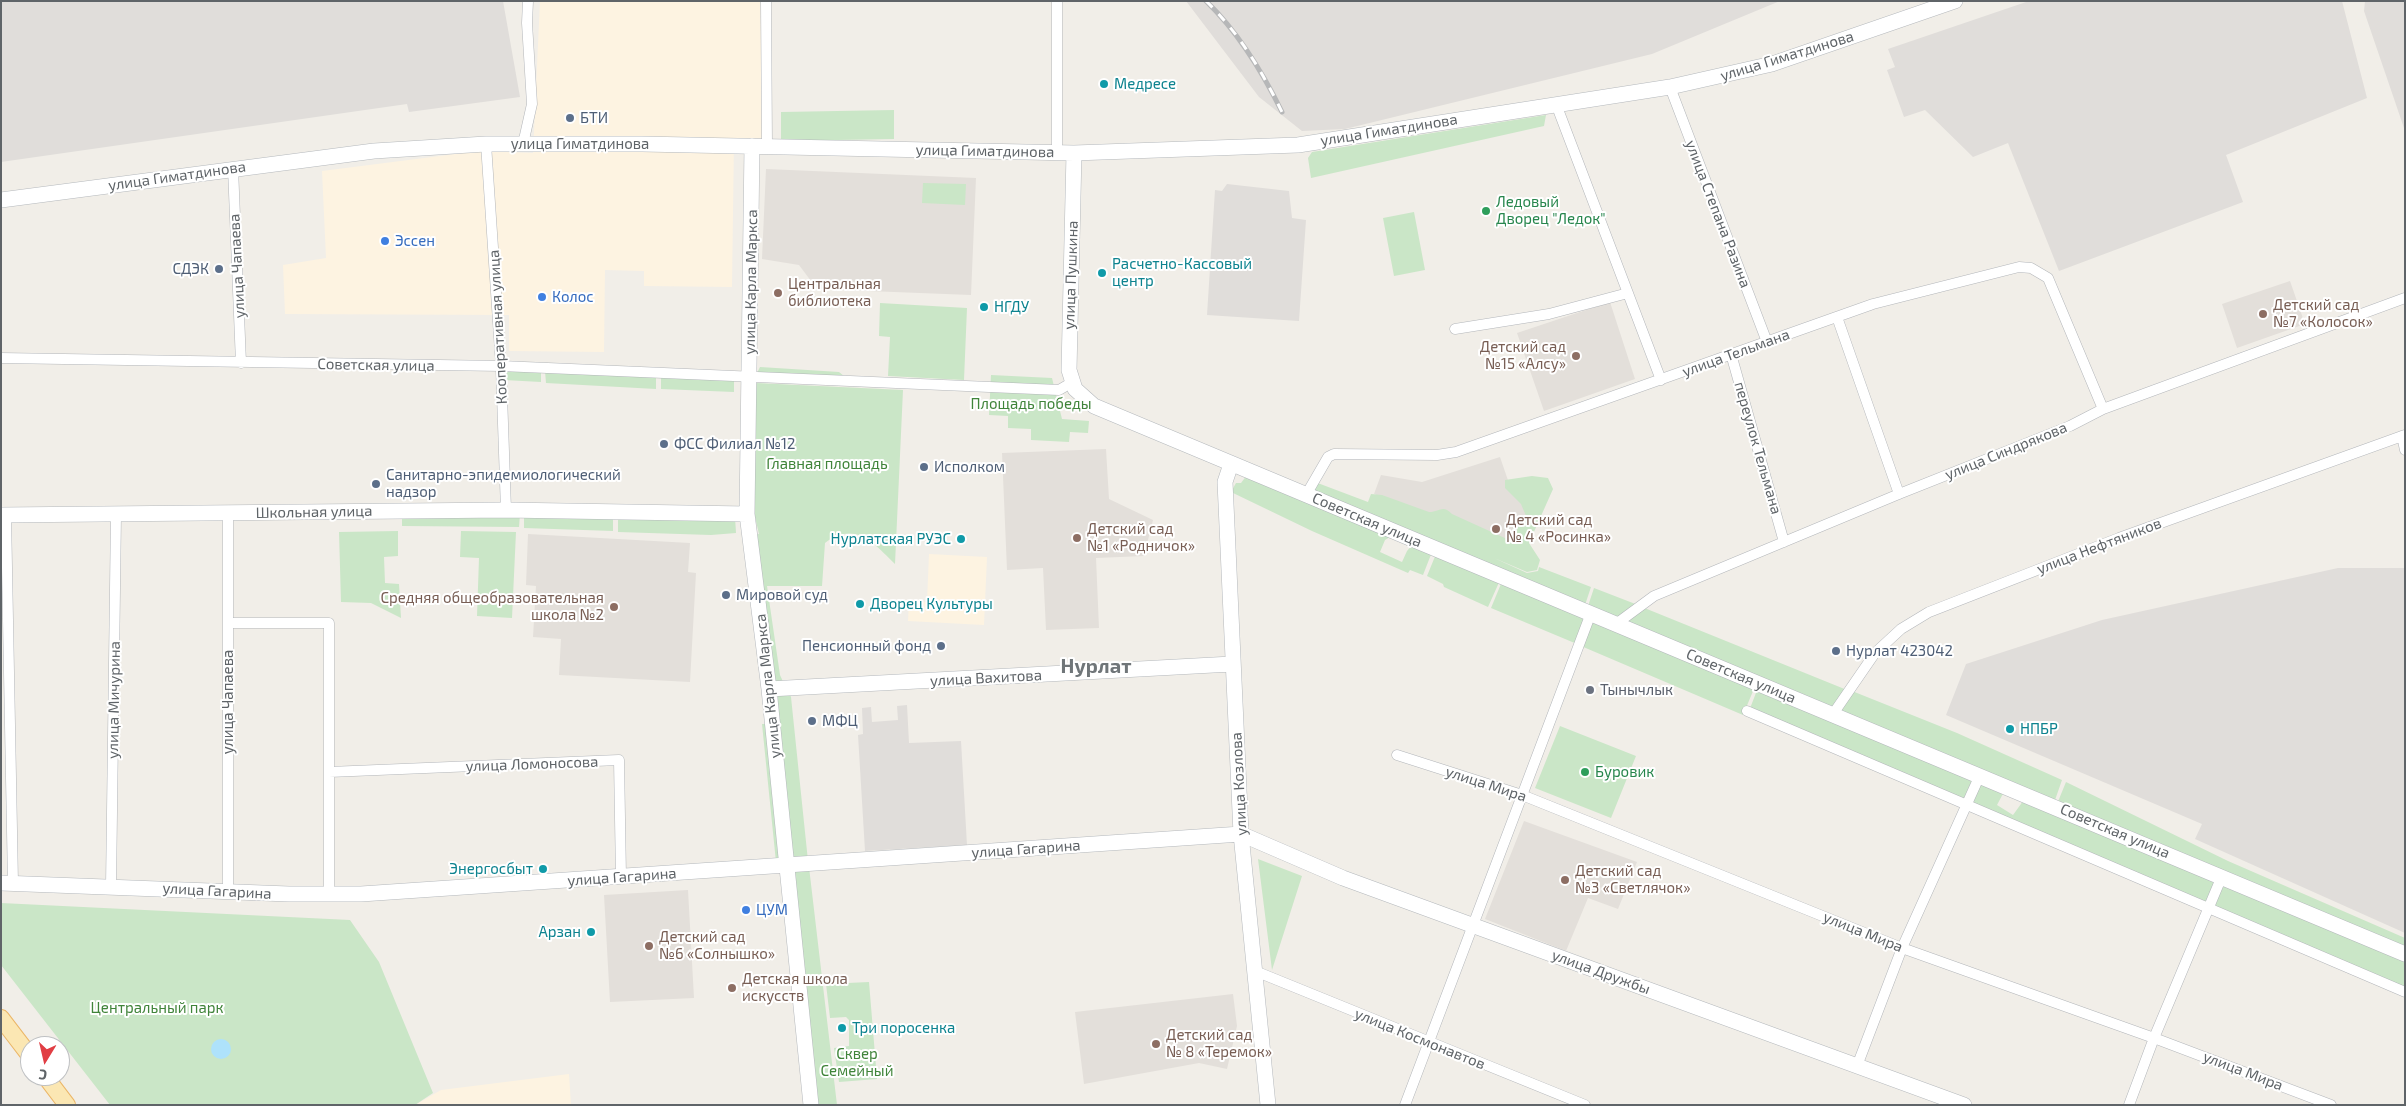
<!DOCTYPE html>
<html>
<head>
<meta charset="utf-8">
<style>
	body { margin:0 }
	#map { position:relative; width:2406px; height:1106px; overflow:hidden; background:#f1eee8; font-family:"Exo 2",sans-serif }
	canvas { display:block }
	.frame { position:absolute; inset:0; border:2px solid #5f6468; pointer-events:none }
	.north { position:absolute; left:20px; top:1036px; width:50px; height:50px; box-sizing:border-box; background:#fff; border:1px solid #bfc1c3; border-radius:50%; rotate:189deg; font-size:14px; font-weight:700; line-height:20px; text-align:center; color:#5f6468 }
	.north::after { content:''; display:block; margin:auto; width:18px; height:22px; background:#e13e44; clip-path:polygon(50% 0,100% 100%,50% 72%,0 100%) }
</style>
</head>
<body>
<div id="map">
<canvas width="2406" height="1106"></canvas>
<div class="frame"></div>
<div class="north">С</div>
</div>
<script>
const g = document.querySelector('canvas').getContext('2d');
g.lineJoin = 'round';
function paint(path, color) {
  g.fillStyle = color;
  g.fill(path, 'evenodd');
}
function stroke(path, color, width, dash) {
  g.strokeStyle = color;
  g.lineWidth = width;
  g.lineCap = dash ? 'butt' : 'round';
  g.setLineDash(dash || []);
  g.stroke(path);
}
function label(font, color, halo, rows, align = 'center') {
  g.font = font + ' "Exo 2",sans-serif';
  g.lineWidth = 4;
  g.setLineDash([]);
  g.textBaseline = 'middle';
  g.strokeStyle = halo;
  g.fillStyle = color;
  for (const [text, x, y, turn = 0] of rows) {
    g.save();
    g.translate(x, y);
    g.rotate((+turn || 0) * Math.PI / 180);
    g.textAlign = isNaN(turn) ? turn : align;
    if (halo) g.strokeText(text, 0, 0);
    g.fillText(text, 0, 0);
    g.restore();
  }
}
paint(new Path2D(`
	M540,1H760L763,138L734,139L732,287L644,286V271L605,270L604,352L509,351V315L285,314L283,265L326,258L322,171L479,151L533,153Z
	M929,554L987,557L984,625L908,621L909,601L927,602Z
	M569,1074L571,1105H415L441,1090Z`), '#fdf3e1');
paint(new Path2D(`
	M1,1H503L520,97L409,112L407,104L1,162Z
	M1186,1H1780L1652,54L1345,129L1302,131L1259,97Z
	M2029,1H2342L2367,98L2226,155L2243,202L2059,271L2008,143L1973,157L1925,110L1904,117L1887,70L1895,67L1888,49Z
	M2365,1H2405V131L2364,11Z
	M1227,184L1289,191L1292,218L1306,220L1299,321L1207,315L1215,190L1222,191Z
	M2338,568H2405V933L2195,839L2202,824L1946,715L1966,664L2102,620Z
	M907,705L909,743L961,741L967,845L865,851L858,735L863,734L862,708L871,707L872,722L898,720L897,706Z`), '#e0ddda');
paint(new Path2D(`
	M766,169L976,178L971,295L817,289L799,265L762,259Z
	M2290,281L2305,324L2237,348L2222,304Z
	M1610,302L1635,379L1544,411L1517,333Z
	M1106,449L1109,499L1153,520L1144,556L1096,558L1099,628L1046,630L1043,568L1007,570L1002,453Z
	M1500,457L1512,492L1543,504L1522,555L1374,494L1381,475L1422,482Z
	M528,534L690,543L688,572L696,573L690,682L559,675L561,639L533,637L536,586L526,585Z
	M1524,821L1637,862L1618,909L1588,898L1566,951L1485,919Z
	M688,890L694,998L610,1002L604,895Z
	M1233,994L1237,1026L1227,1069L1199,1063L1084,1084L1075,1012Z`), '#e3dfda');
paint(new Path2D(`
	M894,110V139L781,141V112Z
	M1546,115L1544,126L1311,178L1308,158L1312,152Z
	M923,183L966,184L965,205L922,203Z
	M1414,212L1425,270L1394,276L1383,218Z
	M880,303L967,308L964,380L888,376L890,337L879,336Z
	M760,367L839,372L844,376L757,373Z
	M504,369L541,371V382L504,380Z
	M545,371L656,376V389L546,383Z
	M661,375L734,379V392L661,389Z
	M991,375L1052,378L1062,419L1089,421L1088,433L1070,432L1069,442L1031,440V429L1008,428V416L989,415Z
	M756,383L903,390L895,564C874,544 856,520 825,543L822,586H767L780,675L785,686L771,687L752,535L759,534L754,513Z
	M1247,475L1390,537L1385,540L1380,552L1402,562L1407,551L1413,544L1432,552L1423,575L1410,570L1408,573L1312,531L1231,492L1236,483H1241Z
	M1532,476L1548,478L1553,489L1529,543L1540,560L1537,570L1527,572L1494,558L1527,573L1538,571L1539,567L1591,587L1584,608L1308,494L1315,482L1368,502L1371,494L1382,495L1429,512C1440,512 1442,504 1452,514L1507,539L1518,520H1524L1526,516L1521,504L1505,488V480Z
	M520,514L519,527L402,526V515Z
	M524,514L613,515V531L524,528Z
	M618,516L735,517L736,533L711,535L618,532Z
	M398,531V556L384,557L385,583L399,584L401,618L371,603L341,602L339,532Z
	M461,531L516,532L512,618L477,616L479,558L460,557Z
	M1436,554L1501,578L1488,607L1444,587L1443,584L1427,576Z
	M1503,579L1589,614L1577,644L1491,608Z
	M1594,588L1638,605L1616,622L1587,609Z
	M1642,607L1847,690L1832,712L1619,623Z
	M1592,616L1756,684L1743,715L1581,646Z
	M1759,685L1977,776L1965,802L1749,711Z
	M1852,691L1957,733L2062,780L2054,803L1837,712Z
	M771,692H789L791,697L808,861L789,862Z
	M762,724H771L784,862H776Z
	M1560,726L1636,756L1611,818L1535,788Z
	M1981,779L2006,788L1997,805L2013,815L2026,797L2219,877L2207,905L1969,804Z
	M2066,782L2228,861L2405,938V952L2057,804Z
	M1258,859L1302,876L1272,970Z
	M809,867L837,1105H814L790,869Z
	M2223,880L2405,957V989L2212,907Z
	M1,903L350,920L379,962L433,1093L415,1105H110L1,965Z
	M869,982L877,1079L839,1082L834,1048L849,1046V1020L846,1017L830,1018L826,984Z`), '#cae6c7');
paint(new Path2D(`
	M211 1049a10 10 0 1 1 20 0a10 10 0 1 1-20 0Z`), '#aee2fb');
const street = new Path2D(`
	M766,1L767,147
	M1057,1V152
	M1670,87L1767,342
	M1556,104L1661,380
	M486,144L501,366L506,510
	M523,144L532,104L527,23L528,1
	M233,168L241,363
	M1837,317L1899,494
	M1455,329L1549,314L1628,293
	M1731,354L1784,542
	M1,358L501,366L1059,390L1071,383
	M2402,436L2405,450
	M1306,495L1328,457L1334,454L1437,455L1456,452L1873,304L2019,267L2031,268L2048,278L2103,409
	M6,515L13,883
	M228,623H329V895
	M1616,624L1654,596L1899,494L2070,426L2103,409L2405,298
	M1747,711L2405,992
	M1833,714L1875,653L1901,629L1929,612L2119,538L2405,435
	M1397,755L1522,795L1902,948L2154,1038L2331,1105
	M329,772L619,760L621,877
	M111,886L116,514
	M228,892V513
	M1255,971L1585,1105
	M1857,1066L1902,948L1980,775
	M1405,1105L1591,613
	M2129,1105L2154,1038L2222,876`);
const secondary = new Path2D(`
	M752,146L747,514L769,689L811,1105
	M1074,153L1069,370L1075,389L1094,406L2405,954
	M1,200L374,151L486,144H642L1074,153L1298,145L1670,87L1772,64L1955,1
	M1231,464L1225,482L1241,834L1268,1105
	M1,515L506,510L747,514
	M769,689L1232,664
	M1241,834L1343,878L1964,1105
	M1,883L289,894H361L1241,834`);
const primary = new Path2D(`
	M1,1018L30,1056
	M45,1076L67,1105`);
stroke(street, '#b3b6ba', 11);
stroke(secondary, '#b4b8bc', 16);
stroke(primary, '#ebb667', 18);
stroke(street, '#fff', 10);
stroke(secondary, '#fff', 15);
stroke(primary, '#fbe7b3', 16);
const rail = new Path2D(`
	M1206,1C1239,33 1262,71 1282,112`);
stroke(rail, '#b6b7b8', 5);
stroke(rail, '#fff', 3, [9]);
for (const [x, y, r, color] of [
	[1104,84,5,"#0f9aa8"],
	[570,118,5,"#5c6f8a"],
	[1486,211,5,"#2e9e5b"],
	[385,241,5,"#3f7fe0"],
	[219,269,5,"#5c6f8a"],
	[1102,273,5,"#0f9aa8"],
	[778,293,5,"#8d6e63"],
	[542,297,5,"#3f7fe0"],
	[984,307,5,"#0f9aa8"],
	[2263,314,5,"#8d6e63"],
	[1576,356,5,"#8d6e63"],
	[664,444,5,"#5c6f8a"],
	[924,467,5,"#5c6f8a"],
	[376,484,5,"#5c6f8a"],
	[1496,529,5,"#8d6e63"],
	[1077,538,5,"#8d6e63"],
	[961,539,5,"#0f9aa8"],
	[726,595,5,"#5c6f8a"],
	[860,604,5,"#0f9aa8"],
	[614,607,5,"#8d6e63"],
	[941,646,5,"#5c6f8a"],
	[1836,651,5,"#5c6f8a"],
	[1590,690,5,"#6b7280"],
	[812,721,5,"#5c6f8a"],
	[2010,729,5,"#0f9aa8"],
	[1585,772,5,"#2e9e5b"],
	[543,869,5,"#0f9aa8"],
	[1565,880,5,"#8d6e63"],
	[746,910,5,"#3f7fe0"],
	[591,932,5,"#0f9aa8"],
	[649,946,5,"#8d6e63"],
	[732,988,5,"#8d6e63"],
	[842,1028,5,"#0f9aa8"],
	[1156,1044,5,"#8d6e63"]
]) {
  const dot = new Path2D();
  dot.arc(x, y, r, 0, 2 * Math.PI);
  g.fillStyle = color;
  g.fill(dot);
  stroke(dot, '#fff', 2);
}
label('15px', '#5f6468', '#fff', [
	["улица Гиматдинова",1787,56,-17],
	["улица Гиматдинова",1389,130,-9],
	["улица Гиматдинова",580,144],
	["улица Гиматдинова",985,151,1],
	["улица Гиматдинова",177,176,-8],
	["улица Степана Разина",1718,214,69],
	["улица Чапаева",237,266,-93],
	["улица Пушкина",1071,275,-88],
	["улица Карла Маркса",751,282,-89],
	["Кооперативная улица",498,327,-93],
	["улица Тельмана",1736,353,-20],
	["Советская улица",376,365,1],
	["переулок Тельмана",1758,448,74],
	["улица Синдрякова",2006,451,-22],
	["Школьная улица",314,512,-1],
	["Советская улица",1367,520,23],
	["улица Нефтяников",2099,546,-21],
	["Советская улица",1741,676,23],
	["улица Вахитова",986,678,-3],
	["улица Карла Маркса",768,686,-96],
	["улица Мичурина",114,700,-89],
	["улица Чапаева",228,702,-90],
	["улица Ломоносова",532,764,-2],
	["улица Козлова",1239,784,-93],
	["улица Мира",1486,784,18],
	["Советская улица",2115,831,23],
	["улица Гагарина",1026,849,-4],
	["улица Гагарина",622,877,-4],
	["улица Гагарина",217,891,3],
	["улица Мира",1863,932,22],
	["улица Дружбы",1601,972,20],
	["улица Космонавтов",1420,1039,22],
	["улица Мира",2243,1071,21]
]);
label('15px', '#0d838f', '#fff', [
	["Медресе",1114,84],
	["Расчетно-Кассовый",1112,264],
	["центр",1112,281],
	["НГДУ",994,307],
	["Нурлатская РУЭС",951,539,"right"],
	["Дворец Культуры",870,604],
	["НПБР",2020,729],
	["Энергосбыт",533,869,"right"],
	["Арзан",581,932,"right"],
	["Три поросенка",852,1028]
], 'left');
label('15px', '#4e5e75', '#fff', [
	["БТИ",580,118],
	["СДЭК",209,269,"right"],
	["ФСС Филиал №12",674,444],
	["Исполком",934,467],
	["Санитарно-эпидемиологический",386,475],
	["надзор",386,492],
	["Мировой суд",736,595],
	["Пенсионный фонд",931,646,"right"],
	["Нурлат 423042",1846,651],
	["МФЦ",822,721]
], 'left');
label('15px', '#27864d', '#fff', [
	["Ледовый",1496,202],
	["Дворец \"Ледок\"",1496,219],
	["Буровик",1595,772]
], 'left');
label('15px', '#366cbe', '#fff', [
	["Эссен",395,241],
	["Колос",552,297],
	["ЦУМ",756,910]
], 'left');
label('15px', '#785e54', '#fff', [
	["Центральная",788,284],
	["библиотека",788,301],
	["Детский сад",2273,305],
	["№7 «Колосок»",2273,322],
	["Детский сад",1566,347,"right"],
	["№15 «Алсу»",1566,364,"right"],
	["Детский сад",1506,520],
	["№ 4 «Росинка»",1506,537],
	["Детский сад",1087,529],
	["№1 «Родничок»",1087,546],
	["Средняя общеобразовательная",604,598,"right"],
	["школа №2",604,615,"right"],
	["Детский сад",1575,871],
	["№3 «Светлячок»",1575,888],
	["Детский сад",659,937],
	["№6 «Солнышко»",659,954],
	["Детская школа",742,979],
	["искусств",742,996],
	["Детский сад",1166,1035],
	["№ 8 «Теремок»",1166,1052]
], 'left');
label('15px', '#40843a', '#fff', [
	["Площадь победы",1031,404],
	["Главная площадь",827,464],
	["Центральный парк",157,1008],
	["Сквер",857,1054],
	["Семейный",857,1071]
]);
label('15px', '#5b616d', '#fff', [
	["Тынычлык",1600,690]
], 'left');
label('bold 20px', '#707679', '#fff', [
	["Нурлат",1096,666]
]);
</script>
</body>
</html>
